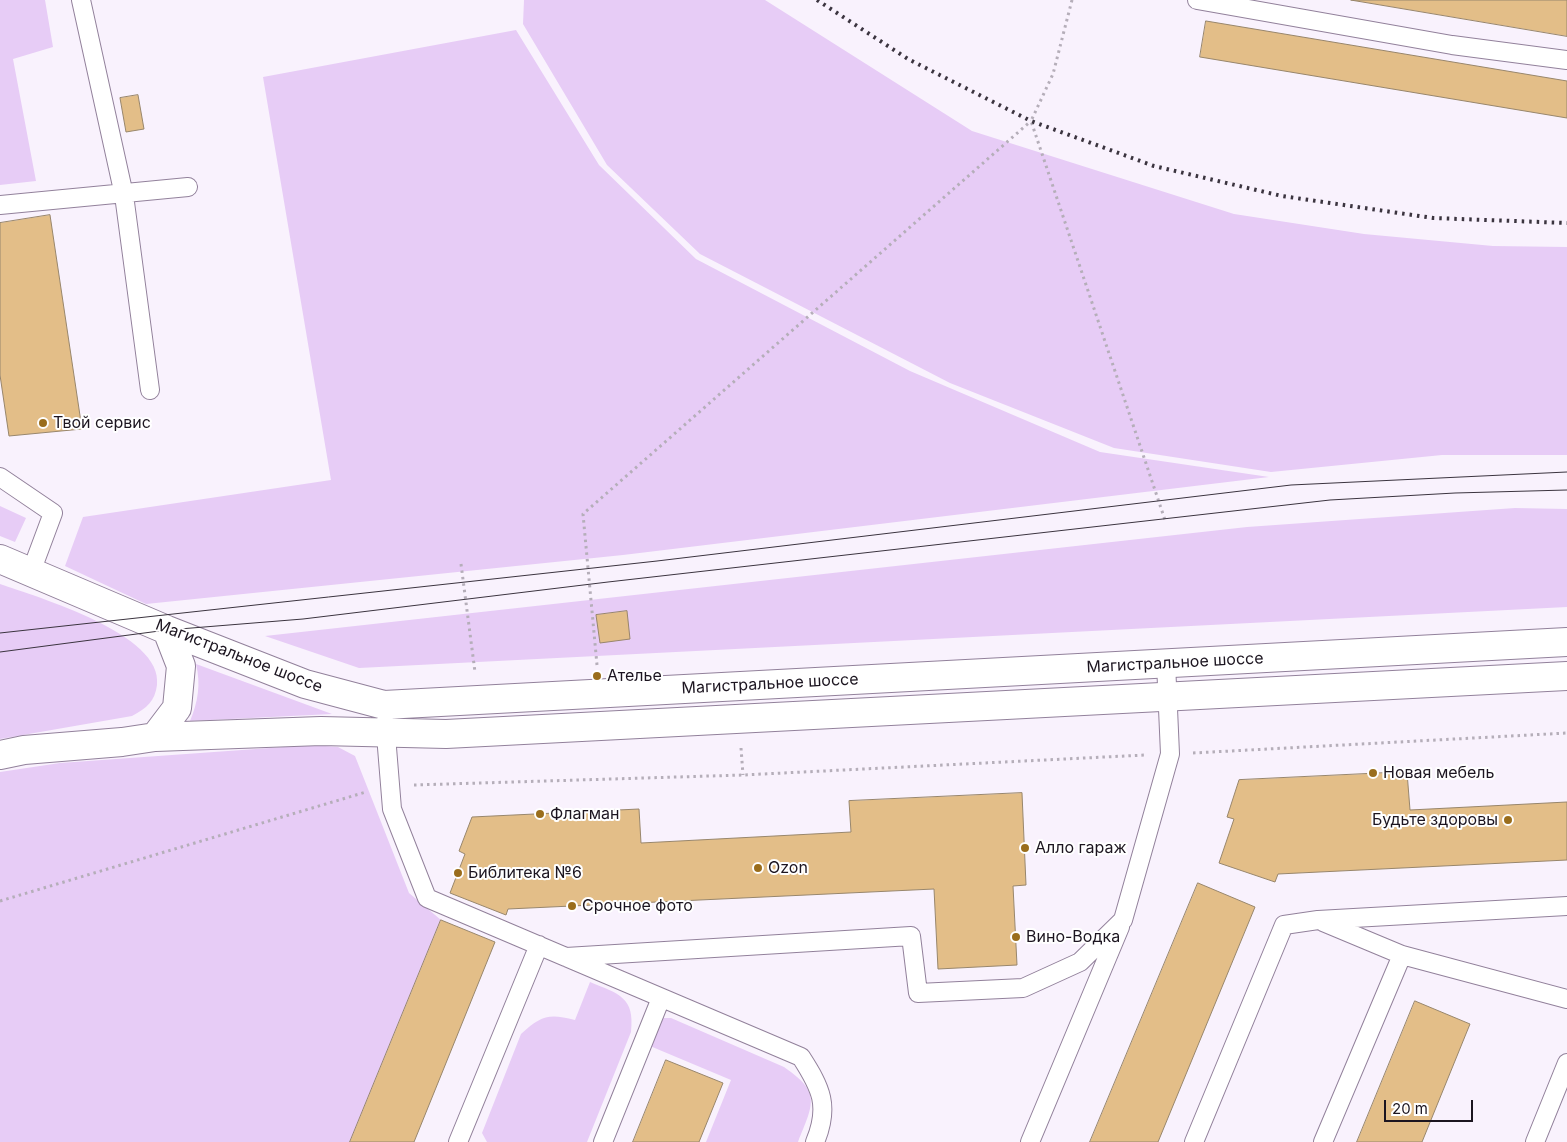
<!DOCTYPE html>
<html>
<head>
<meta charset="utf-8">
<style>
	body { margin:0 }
	#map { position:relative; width:1567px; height:1142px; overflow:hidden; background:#f9f2fd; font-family:Inter,sans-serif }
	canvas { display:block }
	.scale { position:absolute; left:1384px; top:1100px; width:89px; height:22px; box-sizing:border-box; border:2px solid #1c1520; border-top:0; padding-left:6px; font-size:15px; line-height:18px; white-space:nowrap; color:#1c1520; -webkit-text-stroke:4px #fff; paint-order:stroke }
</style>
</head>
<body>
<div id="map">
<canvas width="1567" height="1142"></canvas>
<div class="scale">20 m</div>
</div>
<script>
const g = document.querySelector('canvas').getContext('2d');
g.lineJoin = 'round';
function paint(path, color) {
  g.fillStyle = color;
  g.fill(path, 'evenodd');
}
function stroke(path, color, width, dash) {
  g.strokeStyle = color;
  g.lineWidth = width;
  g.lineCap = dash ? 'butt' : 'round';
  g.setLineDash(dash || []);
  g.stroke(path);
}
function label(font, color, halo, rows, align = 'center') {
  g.font = font + ' Inter,sans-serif';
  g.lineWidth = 4;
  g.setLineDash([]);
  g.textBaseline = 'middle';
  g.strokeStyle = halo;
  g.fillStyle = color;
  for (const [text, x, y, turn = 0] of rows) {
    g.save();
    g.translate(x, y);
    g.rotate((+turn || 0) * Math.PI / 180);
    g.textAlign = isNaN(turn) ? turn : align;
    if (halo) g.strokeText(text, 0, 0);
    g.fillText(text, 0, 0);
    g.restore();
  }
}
paint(new Path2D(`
	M0,0H45L53,47L13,59L36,181L0,185Z
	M524,0H765L972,131L1234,214L1364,234L1493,246L1567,247V455H1442L1271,472L1114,448L950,383L700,254L607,165L523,24Z
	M516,30L599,165L696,259L910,371L1100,452L1269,477L623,555L146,604L65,566L83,517L331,480L263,77Z
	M0,506L26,518L15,542L0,536Z
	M1515,508L1567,509V607L359,668L265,636L1247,527Z
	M0,584C37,597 164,634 157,685C155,701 147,708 132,716L0,739Z
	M196,664L332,714L190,721C198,702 201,684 196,664Z
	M312,745L338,747L355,756L409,893L441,920L350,1142H0V772L60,763Z
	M590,982C619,994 635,997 631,1032L587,1142H487L482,1133L521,1034C541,1016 548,1013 575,1020Z
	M661,1018H671L784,1067C822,1093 813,1104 798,1142H706L731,1080L650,1046Z`), '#e7ccf6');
const building = new Path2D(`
	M1351,0H1567V36Z
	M1206,21L1567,81V118L1200,57Z
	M138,95L144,129L126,132L120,98Z
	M50,215L82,429L9,436L0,375V223Z
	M627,611L630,639L600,643L596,615Z
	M1407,772L1410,810L1567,802V860L1278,874L1275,882L1219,863L1234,819L1227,817L1239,780Z
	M1022,793L1026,885L1013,886L1017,965L938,969L934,889L508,909L506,915L450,893L465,854L459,851L472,817L639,809L641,843L851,832L849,801Z
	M1198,883L1255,907L1158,1142H1090Z
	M441,920L495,942L414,1142H350Z
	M1415,1001L1470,1024L1422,1142H1357Z
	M666,1060L723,1083L699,1142H633Z`);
paint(building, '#e3be88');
stroke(building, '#98866c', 1);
const service = new Path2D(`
	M81,0L124,195L150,390
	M1197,0L1452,45L1567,60
	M0,205L188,187
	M0,477L53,513L31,572
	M385,723L392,809L427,898L801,1057C821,1088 830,1106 815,1142
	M1323,922L1402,955L1567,999
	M566,957L911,936L918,993L1023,988L1080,962L1123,920L1170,754L1166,663
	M458,1142L539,945
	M603,1142L661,998
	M1030,1142L1120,927
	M1194,1142L1284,925L1318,920L1567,906
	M1323,1142L1402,955
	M1535,1142L1567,1063`);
const secondary = new Path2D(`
	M0,559L167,630L305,684L384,705L1567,642
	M155,737L177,708L181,666L167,630
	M0,755L24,750L122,742L155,737L321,731L446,734L1567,676`);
stroke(service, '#92819b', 20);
stroke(secondary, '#92819b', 30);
stroke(new Path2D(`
	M1072,0L1053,74L1031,121L1165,520
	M461,564L475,672
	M597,665L583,514L1031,121
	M741,748L743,775
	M1193,753L1567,733
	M414,785L743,775L1145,755
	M0,901L366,792`), '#b5aeb9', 3, [2.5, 4]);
stroke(service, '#fff', 18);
stroke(secondary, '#fff', 28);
stroke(new Path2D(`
	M0,633L657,561L1291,485L1567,472
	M0,652L167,630L303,619L608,582L1330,500L1455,493L1567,490`), '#3b343f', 1);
stroke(new Path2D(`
	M817,0L908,59L1031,121L1154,166L1282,196L1433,218L1567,223`), '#3b343f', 4, [2.5, 5]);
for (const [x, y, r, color] of [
	[43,423,5,"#9a6d1c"],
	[597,676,5,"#9a6d1c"],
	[1373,773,5,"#9a6d1c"],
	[540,814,5,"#9a6d1c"],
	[1508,820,5,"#9a6d1c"],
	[1025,848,5,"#9a6d1c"],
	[758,868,5,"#9a6d1c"],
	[458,873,5,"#9a6d1c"],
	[572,906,5,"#9a6d1c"],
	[1016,937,5,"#9a6d1c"]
]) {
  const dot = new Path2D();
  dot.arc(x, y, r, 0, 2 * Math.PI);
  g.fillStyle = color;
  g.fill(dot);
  stroke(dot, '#fff', 2);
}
label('16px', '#1c1520', '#fff', [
	["Твой сервис",53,423],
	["Ателье",607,676],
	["Новая мебель",1383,773],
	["Флагман",550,814],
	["Будьте здоровы",1498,820,"right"],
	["Алло гараж",1035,848],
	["Ozon",768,868],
	["Библитека №6",468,873],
	["Срочное фото",582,906],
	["Вино-Водка",1026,937]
], 'left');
label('16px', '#1c1520', '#fff', [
	["Магистральное шоссе",239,656,21],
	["Магистральное шоссе",1175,663,-3],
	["Магистральное шоссе",770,684,-3]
]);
</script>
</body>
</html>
